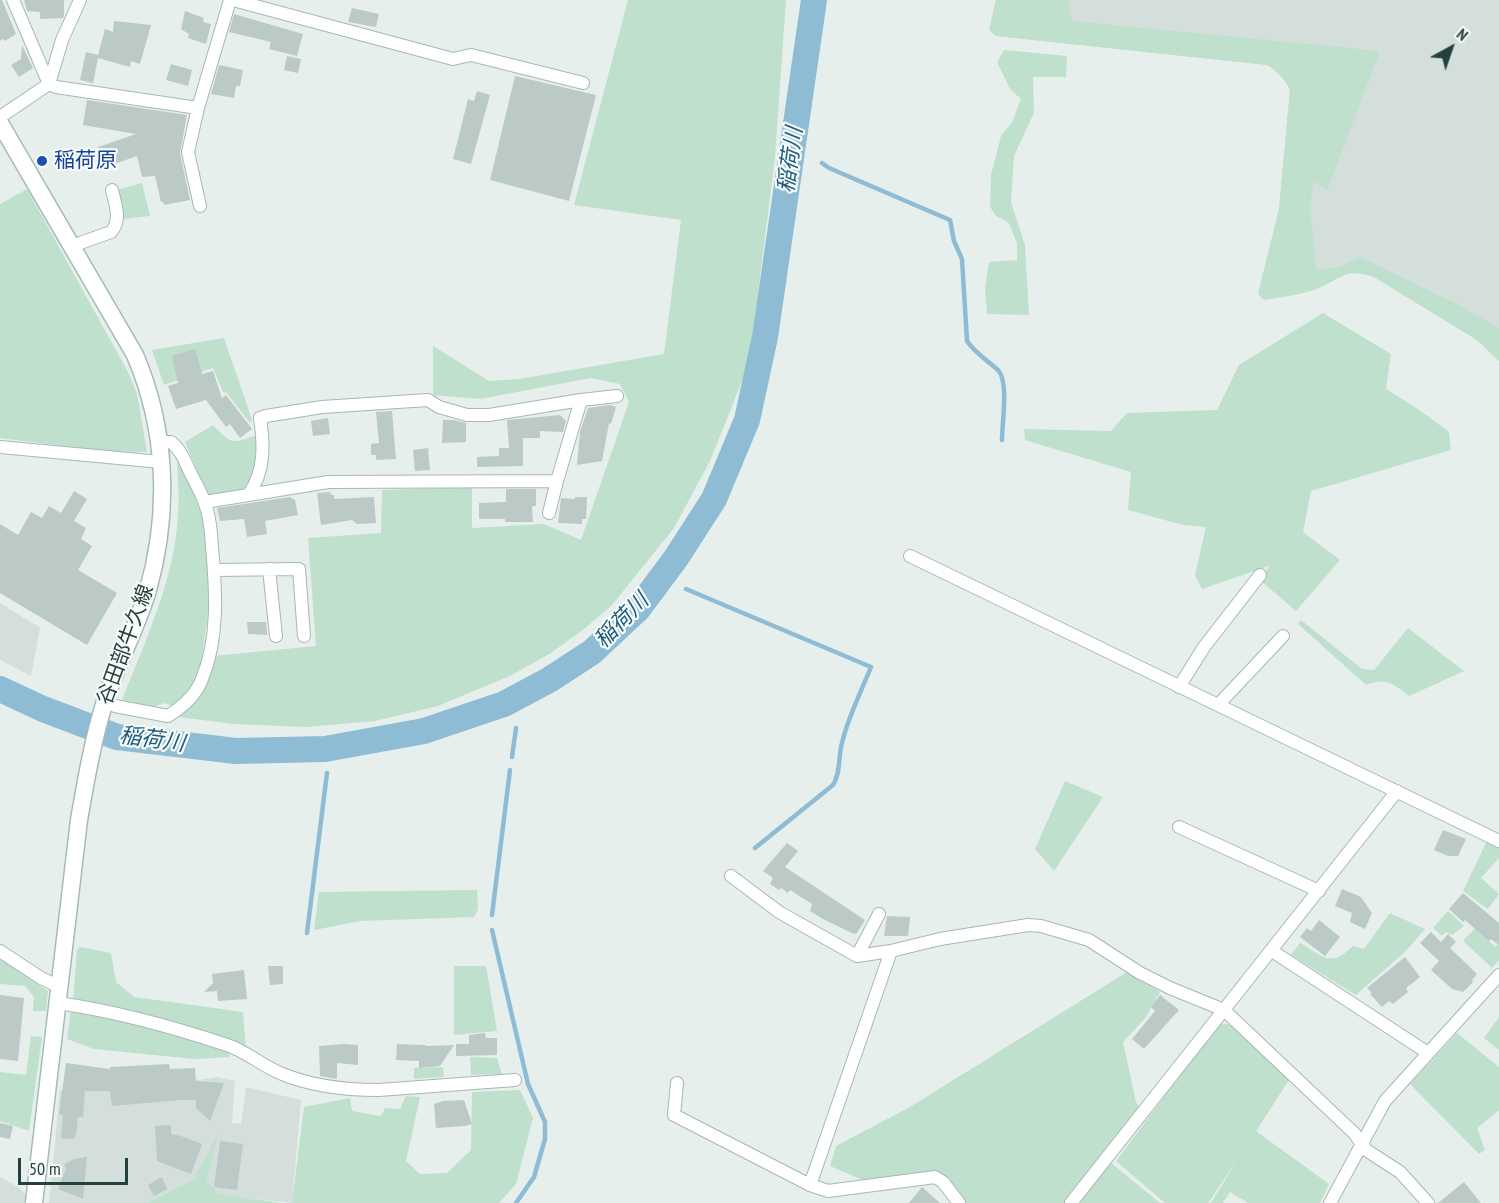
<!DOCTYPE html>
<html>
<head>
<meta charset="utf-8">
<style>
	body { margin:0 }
	#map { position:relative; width:1499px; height:1203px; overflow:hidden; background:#e6efec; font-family:"PT Sans Narrow",sans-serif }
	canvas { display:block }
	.north { position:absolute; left:1421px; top:18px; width:60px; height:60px; -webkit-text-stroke:4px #f6fbf9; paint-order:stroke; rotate:40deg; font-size:16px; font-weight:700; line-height:24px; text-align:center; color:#24413f }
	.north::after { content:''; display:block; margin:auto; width:21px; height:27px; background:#24413f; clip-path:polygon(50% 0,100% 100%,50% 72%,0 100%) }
	.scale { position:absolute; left:18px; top:1158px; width:110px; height:27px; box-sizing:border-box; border:3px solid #24413f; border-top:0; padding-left:8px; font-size:18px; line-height:21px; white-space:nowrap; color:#24413f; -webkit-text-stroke:4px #f6fbf9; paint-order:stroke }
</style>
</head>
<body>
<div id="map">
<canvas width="1499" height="1203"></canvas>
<div class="north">N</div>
<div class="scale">50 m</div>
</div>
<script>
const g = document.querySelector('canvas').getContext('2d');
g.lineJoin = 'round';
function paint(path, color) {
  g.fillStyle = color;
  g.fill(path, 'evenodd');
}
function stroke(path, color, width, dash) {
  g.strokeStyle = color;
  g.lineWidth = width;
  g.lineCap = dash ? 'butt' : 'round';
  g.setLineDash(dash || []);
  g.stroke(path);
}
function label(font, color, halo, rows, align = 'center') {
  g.font = font + ' "PT Sans Narrow","Noto Sans JP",sans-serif';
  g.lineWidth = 4.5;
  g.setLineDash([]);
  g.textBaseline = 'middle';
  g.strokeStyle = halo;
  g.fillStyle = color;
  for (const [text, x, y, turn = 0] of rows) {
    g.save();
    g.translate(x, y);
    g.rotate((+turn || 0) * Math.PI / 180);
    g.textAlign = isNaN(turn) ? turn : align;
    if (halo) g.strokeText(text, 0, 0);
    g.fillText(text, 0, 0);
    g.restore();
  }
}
paint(new Path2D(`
	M996,0H1499V361L1477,340L1374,277L1360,272L1348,273L1315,290L1264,300L1258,294L1279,209L1290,90L1284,77L1276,70L1267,65L996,36L989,30Z
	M0,603L40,628L31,676L0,660Z
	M217,1077L235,1081L232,1123L241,1124L246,1087L301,1100L292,1203L218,1195L207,1181L217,1137L194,1179L147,1203H49L60,1090L176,1084Z
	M0,1177L18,1187L26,1195L24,1203H0Z`), '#d4dfdc');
paint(new Path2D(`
	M628,0H786L775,157L753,334L744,376L710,461L674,528L612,605L584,629L551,653L510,676L438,706L375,721L307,727L233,724L179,717L187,709L214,656L316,646L308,538L381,533L382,490L472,487V528L544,524L581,540L629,402L620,384L591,378L480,399L433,395V346L489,381L519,379L664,354L681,220L574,205Z
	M996,0H1068L1072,21L1380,51L1327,191L1314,181L1310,204L1316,270L1339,267L1360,257L1461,306L1499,328V361L1477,340L1374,277C1344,267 1342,279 1316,289C1301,295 1281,297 1264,300L1258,294L1279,209L1290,90C1284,78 1278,72 1267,65L996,36L989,30Z
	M1004,50L1067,56L1066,77H1033L1034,113L1014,156L1011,202L1025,245L1029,315L987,314L985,288L989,262L1017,260V243L1009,223L996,216L990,207L991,175L1001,136L1012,122L1021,99L1010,89L997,62Z
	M142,183L150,216L122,219L116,190Z
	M27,189L128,372L137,394L147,452L105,451L0,438V204Z
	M1323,313L1391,354L1386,389L1418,409L1449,432L1451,450L1311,491L1303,532L1340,560L1296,611L1261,581L1269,566L1202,589L1195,575L1206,527L1183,525L1128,510L1131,472L1025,440L1024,429L1111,431L1127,413L1217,410L1239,365Z
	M224,338L252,420L250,423L227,393L223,392L213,368L164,385L152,350Z
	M213,425C232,444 229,444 255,436C258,452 263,477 245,488C238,493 217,494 208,496L185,442Z
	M177,458L186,473L207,529L209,607L200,669L190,691L173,706L165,703L153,707L122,700C144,644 171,587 177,527C180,504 178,481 177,458Z
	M1301,620L1362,669L1374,670L1408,628L1464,671L1409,696C1393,684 1387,677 1366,685L1298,624Z
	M1065,781L1103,797L1054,871L1035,849Z
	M1487,841L1499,847V858L1481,878L1499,894L1488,909L1463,891Z
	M477,890L478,909L474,917L360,921L314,930L319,892Z
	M1448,911L1464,926L1452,935L1446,932L1442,936L1433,928Z
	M1390,913L1425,929L1407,950L1356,995L1291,955L1300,943C1324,957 1330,968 1353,946L1364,949Z
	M1475,928L1495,947L1499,944V960L1492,968L1463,941Z
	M80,947L111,953L116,982L134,997L243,1012L246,1050L73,1001L77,950Z
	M0,959L48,991L46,1011H33L34,997L25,986L0,984Z
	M454,966H486L497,1031L454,1035Z
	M1127,972L1160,992L1146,1017L1123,1042L1136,1102L1140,1108L1064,1203H965L948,1181H865L830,1166L836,1146L910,1107Z
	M71,1009L122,1019L228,1049L230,1057L194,1059L94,1049L67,1039Z
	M1499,1017V1050L1484,1038Z
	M1219,1024H1228L1233,1027L1289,1080L1256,1131L1329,1184L1320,1203H1248L1230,1192L1223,1203H1211L1237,1160L1208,1203H1165L1116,1161Z
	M1457,1033L1499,1067V1110L1477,1128L1485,1150L1479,1154L1410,1084Z
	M31,1036L42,1037L29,1131L0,1121V1072L26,1075Z
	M470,1057L497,1058L502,1074L471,1075Z
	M443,1067L444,1077L414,1079V1068Z
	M520,1090L533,1118L516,1184L499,1203H292L304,1107L350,1098L352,1111L381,1116L385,1108L400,1109L406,1096L420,1097L406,1161L420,1174L447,1173L471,1150L472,1092Z
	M218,1134L207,1181L218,1194L281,1203H147L194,1179Z
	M1110,1162L1160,1203H1078Z`), '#bfe0cd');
stroke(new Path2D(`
	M822,163L829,168L950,220L954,241L962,259L967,341C975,353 987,360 998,370C1009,381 1002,423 1002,440
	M686,589L871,667C861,692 848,717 842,743C838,757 841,772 833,785L755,848
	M512,757L516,728
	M492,915L510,770
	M492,930L528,1084L545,1122V1139L534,1177L516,1203
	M307,933L327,773`), '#8dbcd4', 4.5);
stroke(new Path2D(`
	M0,689L43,709L117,737L236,751L325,749L424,731L504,704L549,680L592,652L638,609L676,558L714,499L747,420L765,337L814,0`), '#8dbcd4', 26);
paint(new Path2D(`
	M0,0H2L16,34L5,41L3,39L0,40Z
	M24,0H64V15L63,18L40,19V12L27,11Z
	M352,8L379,14L376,27L348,22Z
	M185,11L204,18L203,22L211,24L206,44L188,38L189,34L181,29Z
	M234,14L303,34L297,56L269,49L271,42L229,32Z
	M114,21L151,25L140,64L131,61L130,67L98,58L93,83L80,80L86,52L98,55L105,29L113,32Z
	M22,45L33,68L19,77L11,65L21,59Z
	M287,56L301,59L298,73L284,70Z
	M171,64L192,70L188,86L166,80Z
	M219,65L243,70L240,86H236L234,98L211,94Z
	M515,76L596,95L569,201L490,180Z
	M477,91L490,95L471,164L453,159L468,99L474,101Z
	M87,100L187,115L180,153L190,200L164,205L163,202H161L155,176L142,177L137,156L103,168L98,147L136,134L83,125Z
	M195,349L202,374L213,371L222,398L226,395L252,429L240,438L230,424L226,427L206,400L176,409L168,386L178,383L172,356Z
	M610,405L616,407L611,424L609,423L602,461L577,465L580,432L588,408Z
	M392,411L396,459L376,460V455H371V444L379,443L376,412Z
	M560,415L566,421L563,432L540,431V438H523V466L477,467V457L499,456V448H509L507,420Z
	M328,418L330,434L313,436L311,421Z
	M443,420H454L466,423V442L442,443Z
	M428,448L430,470L415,471L413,450Z
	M506,489H536V506H532L533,522H505V519H479V503L506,502Z
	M74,491L87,499L74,521L86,528L81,539L92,546L78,570L117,593L87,645L0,593V524L18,535L31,512L42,518L49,506L61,513Z
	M330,492L331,495H334V499L374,497L376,523L357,524L352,520L321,525L317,493Z
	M290,497L295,500L298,515L265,521L267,534L247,537L244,519L220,521L217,508Z
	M575,497H587L586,519H582V524L558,523L561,498L575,499Z
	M247,622H266L267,635L248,634Z
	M1443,830L1466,839L1458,856H1448L1434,850Z
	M787,843L798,851L785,867L865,920L857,933L854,934L823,919L810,911L812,904L790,890L788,893L781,888L779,890L770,884L773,878L763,871Z
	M1342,889L1361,897L1372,913L1365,929L1350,922L1352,913L1335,906Z
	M1463,893L1499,923V945L1491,939L1489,941L1465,920L1463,922L1449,909Z
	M887,916L910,917L908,936H884Z
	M1319,920L1340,937L1325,956L1300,937L1307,928L1311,931Z
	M1431,932L1441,942L1448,934L1456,942L1450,948L1477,974L1472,980L1473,982L1463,992L1452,989L1431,970L1439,961L1420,943Z
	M1405,957L1420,977L1406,988L1408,992L1393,1004L1389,1001L1382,1007L1370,994L1372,993L1367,988Z
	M268,966H283V984L270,985Z
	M244,970L247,999L218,1001L217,991L204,992L213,983L212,974Z
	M0,995L24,998L18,1061L0,1059Z
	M1160,995L1179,1010L1144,1049L1132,1039L1155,1011L1151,1007Z
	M485,1033L486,1038H497V1055L456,1056V1044H469V1035Z
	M344,1044L358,1045V1065L337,1063V1079L320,1076L319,1046Z
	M397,1044L425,1045L426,1046L454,1045L440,1066L419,1068V1061L396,1060Z
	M66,1063L110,1069V1067L169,1064L170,1069L195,1068L196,1081L224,1083L210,1121L196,1108V1100H181L112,1106L110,1091H85L83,1117H78L76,1135L73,1139L61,1138L63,1115L59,1114Z
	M464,1100L472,1124L465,1126L436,1128L434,1104L443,1101Z
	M0,1123L13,1126L10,1139L0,1137Z
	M171,1125V1134L181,1136L202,1144L191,1174L157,1161L155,1126Z
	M220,1141L243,1144L237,1190L214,1187Z
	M87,1157L83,1199L58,1189L66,1169L64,1165L74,1159Z
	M162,1177L167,1189L154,1196L148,1185Z
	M1464,1182L1481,1203H1438Z
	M922,1187L940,1203H909Z`), '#bbcac6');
const street = new Path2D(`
	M13,0L49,84
	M233,0L453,59L471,55L583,83
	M49,84L62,40L80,0
	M0,117L49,84L56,87L198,108
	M200,206L188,152L198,108L230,0
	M72,246L111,232C122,220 115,204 112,190
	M581,400L617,396
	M0,447L161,462
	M205,502L328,482L557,481L581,400L489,415H467L439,407L428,400L322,407L266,416L260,418C264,445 265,471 249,494
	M549,513L557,481
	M910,556L1499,841
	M269,569L276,636
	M214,570L299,569L304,636
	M1179,687L1204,647L1260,575
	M105,702L115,706L168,716C182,707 196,696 202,679C219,638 216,591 212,547C211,532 210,516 204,501C201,492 195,482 190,472C185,461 181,450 171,442H160
	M1218,705L1283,636
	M1179,827L1319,891
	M731,876L779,912L857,956L891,951L940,939L1028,925L1041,926L1089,940L1140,973L1170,988L1224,1010L1355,1134L1366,1150L1400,1172L1428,1203
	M0,951L41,978L60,987
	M1272,951L1428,1053
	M857,956L879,914
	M58,1003C114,1011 173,1027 227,1045C246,1051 262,1066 280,1073C310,1086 347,1090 379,1090L515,1080
	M677,1083L674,1115L810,1185L828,1191L935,1177L943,1182L959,1203
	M810,1185L891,951
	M1071,1203L1397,791
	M1330,1203L1385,1101L1499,975`);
const secondary = new Path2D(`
	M0,123L135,355C167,430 170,512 148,590C137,628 117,663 105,701C93,739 86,780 79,820L34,1203`);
stroke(street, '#a8b7b5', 14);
stroke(secondary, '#a4bbb7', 19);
stroke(street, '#fff', 12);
stroke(secondary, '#fff', 16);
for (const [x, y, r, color] of [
	[42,161,6,"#1a4fb4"]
]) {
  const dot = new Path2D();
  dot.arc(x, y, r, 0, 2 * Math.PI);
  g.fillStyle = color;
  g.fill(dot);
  stroke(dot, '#f6fbf9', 2);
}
label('21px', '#164399', '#f6fbf9', [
	["稲荷原",54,161]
], 'left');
label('21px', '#24413f', '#f6fbf9', [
	["谷田部牛久線",126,645,-70]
]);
label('italic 22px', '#1c5d7f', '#f6fbf9', [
	["稲荷川",791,160,-82],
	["稲荷川",622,621,-46],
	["稲荷川",152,740,8]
]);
</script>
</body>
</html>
